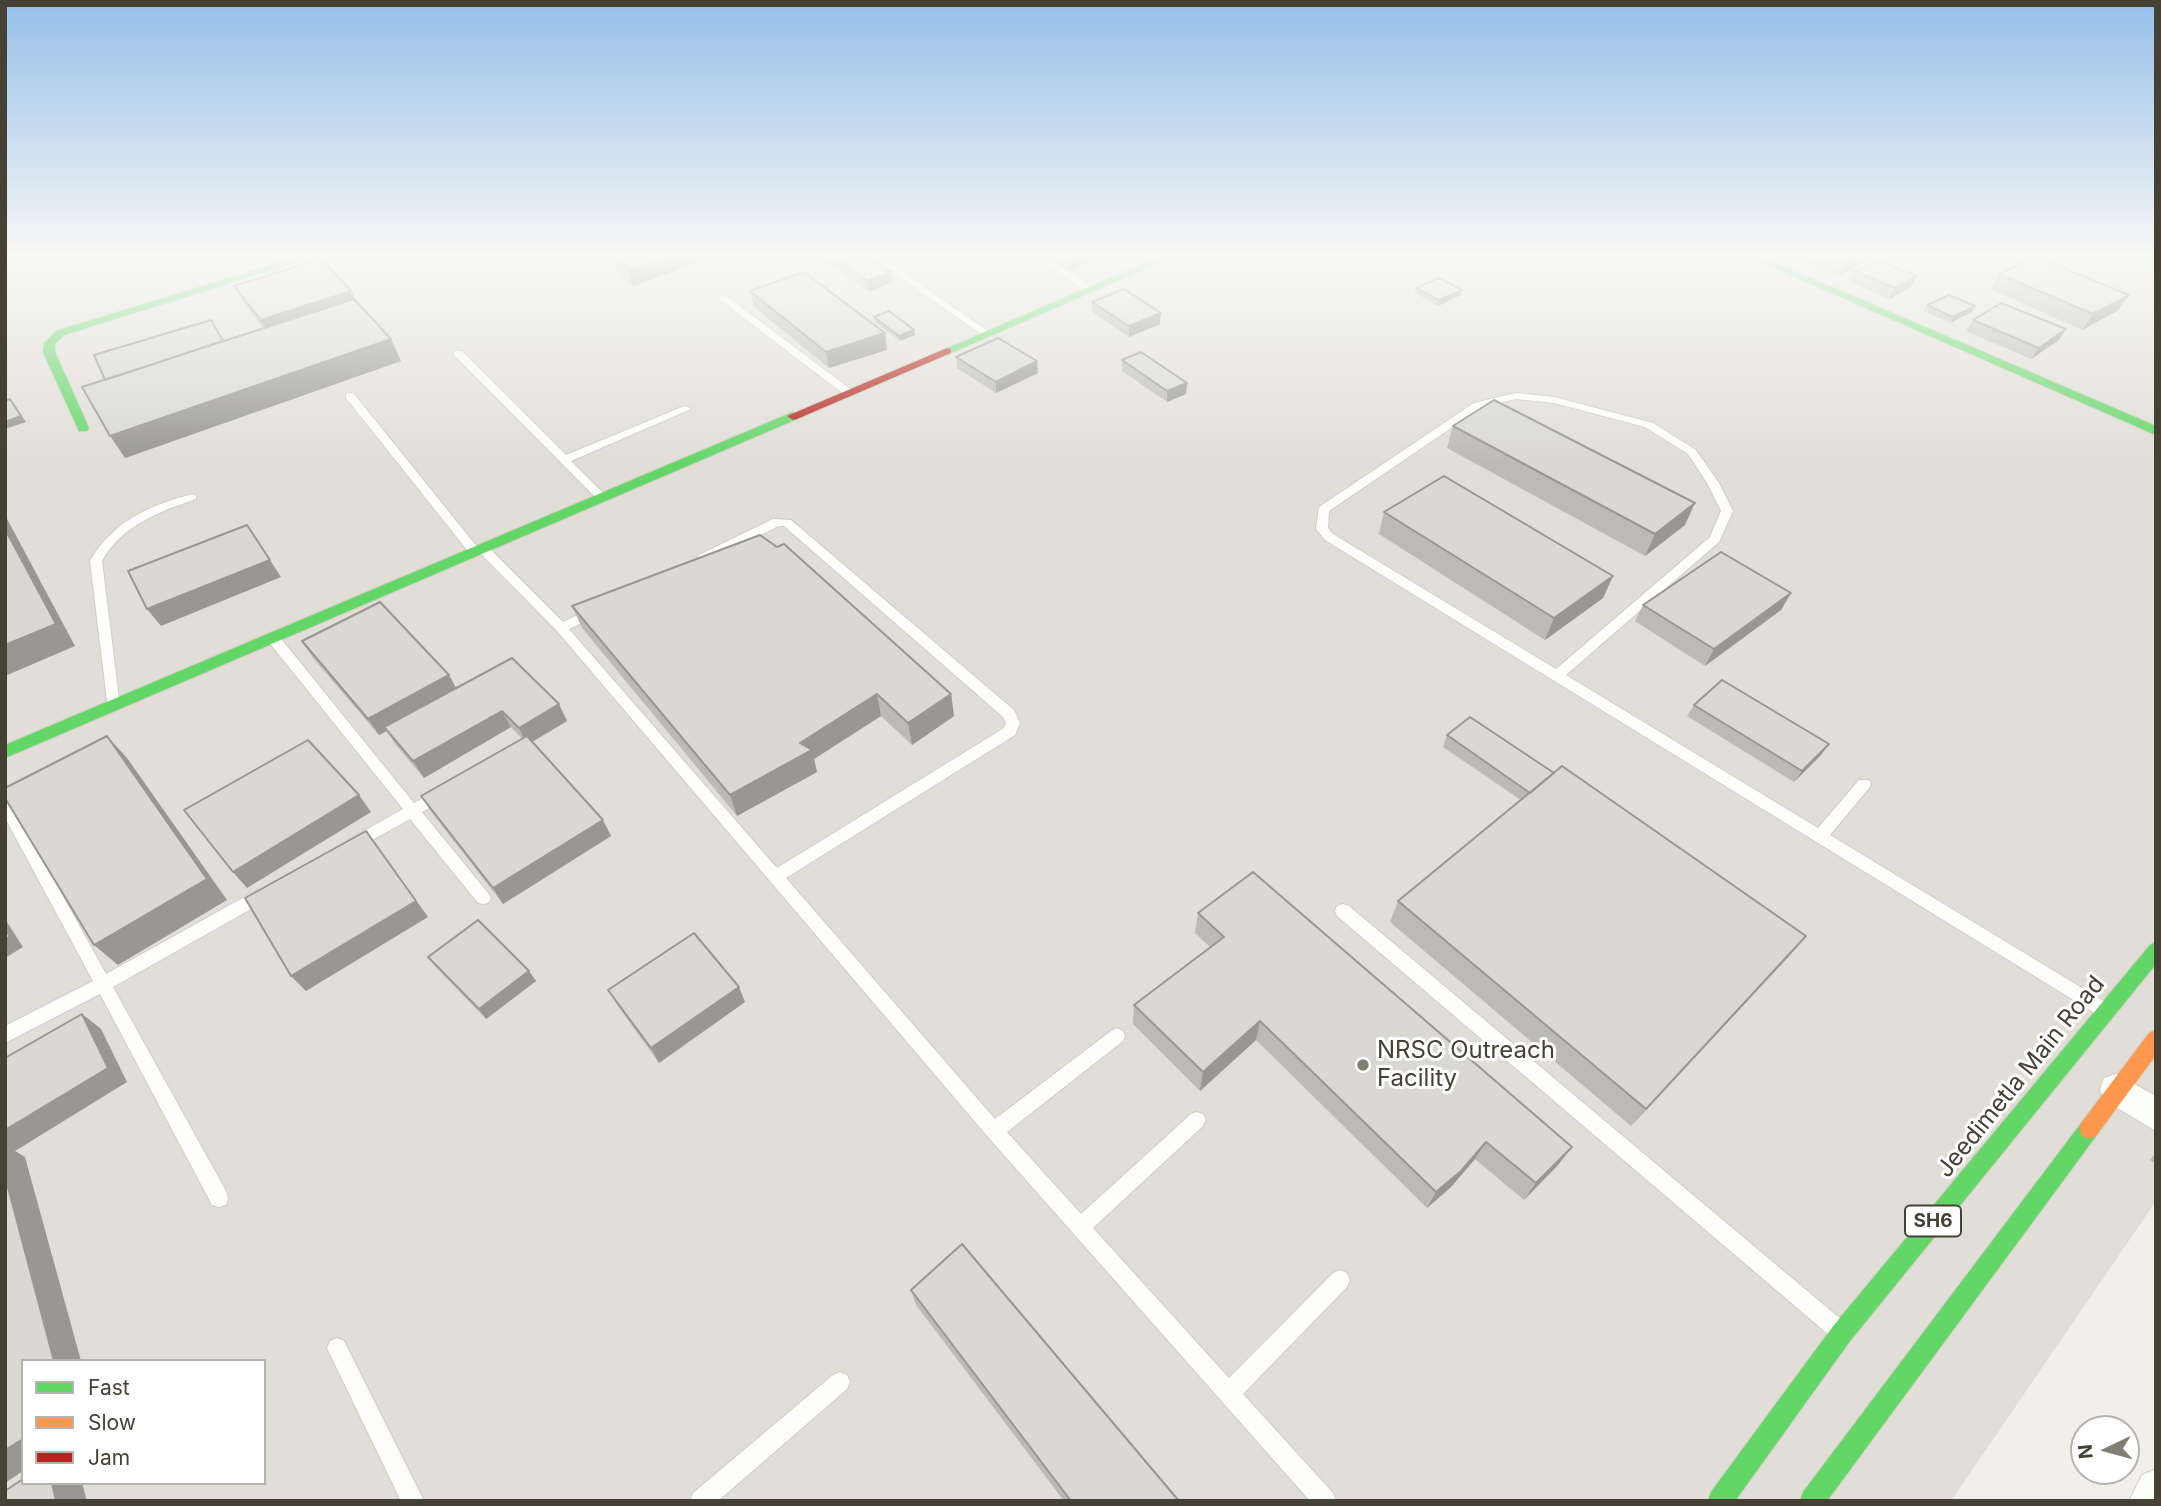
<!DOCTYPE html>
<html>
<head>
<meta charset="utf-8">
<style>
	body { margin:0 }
	#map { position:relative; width:2161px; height:1506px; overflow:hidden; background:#f0efe9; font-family:Inter,sans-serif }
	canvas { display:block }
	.frame { position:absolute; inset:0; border:7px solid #454235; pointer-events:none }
	.legend { position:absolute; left:21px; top:1359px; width:245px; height:126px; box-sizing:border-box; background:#fff; border:2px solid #b5b3ae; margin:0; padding:9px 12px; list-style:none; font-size:21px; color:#454235 }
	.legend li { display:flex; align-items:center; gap:14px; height:35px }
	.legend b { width:35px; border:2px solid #b5b3ae }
	.north { position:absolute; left:2070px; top:1415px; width:70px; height:70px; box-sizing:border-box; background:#fff; border:2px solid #b5b3ae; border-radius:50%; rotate:265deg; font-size:19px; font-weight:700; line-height:28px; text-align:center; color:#454235 }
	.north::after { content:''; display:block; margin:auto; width:24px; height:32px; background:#817f74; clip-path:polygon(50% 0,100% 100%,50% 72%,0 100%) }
</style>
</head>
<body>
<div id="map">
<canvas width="2161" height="1506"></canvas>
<div class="frame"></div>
<ul class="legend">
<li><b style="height:9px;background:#63d668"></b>Fast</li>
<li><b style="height:9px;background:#ff974d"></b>Slow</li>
<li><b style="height:9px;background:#b3261e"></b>Jam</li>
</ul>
<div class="north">N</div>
</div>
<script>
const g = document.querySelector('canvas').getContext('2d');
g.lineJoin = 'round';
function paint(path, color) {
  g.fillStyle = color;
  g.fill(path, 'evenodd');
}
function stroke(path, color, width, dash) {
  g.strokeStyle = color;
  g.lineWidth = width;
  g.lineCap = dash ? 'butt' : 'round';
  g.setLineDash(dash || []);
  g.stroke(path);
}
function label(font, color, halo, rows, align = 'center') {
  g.font = font + ' Inter,sans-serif';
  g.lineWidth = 6;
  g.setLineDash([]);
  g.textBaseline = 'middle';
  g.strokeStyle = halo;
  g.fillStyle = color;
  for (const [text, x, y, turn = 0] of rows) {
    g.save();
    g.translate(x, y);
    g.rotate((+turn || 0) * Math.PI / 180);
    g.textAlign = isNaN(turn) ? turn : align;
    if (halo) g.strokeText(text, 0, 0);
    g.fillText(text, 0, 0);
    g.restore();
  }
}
paint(new Path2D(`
	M5,253H2156V1201L1951,1501H5ZM23,1361H264V1483H23Z`), '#e0ded7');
const lane = new Path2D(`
	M865,253H875L992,334L984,336Z
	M1030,253H1040L1096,290L1088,292Z
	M1997,253H2009L2046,269L2038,271Z
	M719,295H725L853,391V395H845L719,299Z
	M454,351H462L566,455L682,407L686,406L691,409L571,461L606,496V500H598L454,355Z
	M350,393L354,394L478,548L487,546L563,622L590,609H598L600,612L598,615L569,629L777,868L1004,728L1006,723L1003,717L784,526H779L707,561H699L697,558L699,555L773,519L791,520L1014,710L1020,723L1015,735L786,878L995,1119L1111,1031L1117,1028L1123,1031L1125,1036L1123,1041L1007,1132L1081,1214L1191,1114L1197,1112L1203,1114L1206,1120L1203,1126L1093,1228L1229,1378L1333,1273L1340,1270L1347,1273L1350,1280L1347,1287L1243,1394L1333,1493L1336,1501H1310L988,1137L557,631L480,553L475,556L471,555L346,398V394Z
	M1516,393L1554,397L1653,423L1696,450L1719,483L1733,511L1719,542L1566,675L1818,828L1859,780H1869L1871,784L1869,788L1830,835L2110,1005L2112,1010L2110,1015L2104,1017L2098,1015L1325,540L1316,529L1319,507L1474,403ZM1516,399L1554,403L1645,427L1688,454L1707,483L1721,511L1710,537L1556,669L1333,534L1328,528L1329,511L1482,407Z
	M192,494L196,495V499C159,512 122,525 102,561L120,706L118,709H108L90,561C112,522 150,505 192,494Z
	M273,634L278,635L414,803L437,790H447L449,794L447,798L422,812L488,893L491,898L488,903L483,904L478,903L410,819L358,848L353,850L348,848L346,844L348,840L403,809L268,641L267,638Z
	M5,798L10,800L106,974L257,890L262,889L267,890L270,895L267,900L113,987L226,1191L228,1198L226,1205L219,1207L212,1205L100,994L5,1043V1026L93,981L5,818Z
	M1343,904L1349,906L1843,1321L1846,1328L1843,1335L1836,1338L1829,1335L1337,916L1335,911L1337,906Z
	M337,1338L344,1341L424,1501H401L327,1348L330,1341Z
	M840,1372L847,1375L850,1382L847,1389L718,1501H690L693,1493L833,1375Z`);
const street = new Path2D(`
	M2116,1074L2156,1096V1131L2104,1100L2100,1089L2104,1078Z
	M2156,1469V1501H2129L2142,1475Z`);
const fast = new Path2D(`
	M310,253H326L64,335L55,344V352L89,428L87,431H79L43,352L44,343L56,331Z
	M1168,253H1182L951,353L941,351Z
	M1740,253H1753L2156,426V435Z
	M793,412L799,416L797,419L5,758V745Z
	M2156,942V964L1850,1341L1735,1501H1708L1711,1492L1834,1325L2150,945Z
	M2089,1119L2096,1122L2099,1129L2096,1136L1827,1501H1800L1803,1492L2082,1122Z`);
const slow = new Path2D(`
	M2156,1030V1055L2096,1136L2089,1139L2082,1136L2079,1129L2082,1122L2149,1033Z`);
const jam = new Path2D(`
	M947,348L951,349V353L797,419L793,420L787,416Z`);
stroke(lane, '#cecdc7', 2);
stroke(street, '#cecdc7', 2);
stroke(fast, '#cfcec0', 2);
stroke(slow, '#cfcec0', 2);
stroke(jam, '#cfcec0', 2);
paint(lane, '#fdfdfc');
paint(street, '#fdfdfc');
paint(fast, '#63d668');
paint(slow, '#ff974d');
paint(jam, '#b3261e');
paint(new Path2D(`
	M615,253H726L633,286L616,271L611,256L616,254Z
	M817,253H856L892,282L870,292L842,274L841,267L834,269L817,257Z
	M1039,253H1113L1070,271Z
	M1785,253H1881L1839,276Z
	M1855,271L1917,276L1911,287L1889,299L1850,282Z
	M1999,274L2117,311L2082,330L1990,289Z
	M234,286L351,291L356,300L401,361L125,458L223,341L263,328L243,302Z
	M1416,288L1462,290L1461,295L1438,306L1415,293Z
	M750,291L885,333L887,350L829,368L754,307Z
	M1092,302L1160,324L1129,337L1092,312Z
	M1927,305L1972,312L1950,323L1924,311Z
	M874,317L915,335L900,341L875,322Z
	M1973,320L2066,329L2059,340L2031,359L1966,331Z
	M956,357L1037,361L1038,373L996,393L957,368Z
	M1122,360L1187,383L1186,394L1167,402L1122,371Z
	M1453,426L1685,525L1645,556L1447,448Z
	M1384,512L1613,576L1603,598L1545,640L1379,534Z
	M1791,593L1781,610L1705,666L1635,621L1643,605Z
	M572,606L951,694L954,716L912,745L881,716L814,759L817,772L737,816L582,628Z
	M302,641L449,675L456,688L567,721L533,741L611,836L503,904L432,813L421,796L522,739L511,727L424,778L395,744L387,731L379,735L313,658Z
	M1694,705L1829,744L1821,755L1794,782L1687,716Z
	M1447,735L1789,956L1631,1126L1390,922L1398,901L1521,800L1443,747Z
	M1198,913L1572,1147L1558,1165L1524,1200L1475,1159L1451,1187L1427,1208L1256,1040L1200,1091L1133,1024L1134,1005L1210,947L1195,933Z
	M428,957L529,971L536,981L486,1019L436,967Z
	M608,990L745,1002L659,1063L617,1005Z
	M2156,1152V1164L2150,1160Z
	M911,1290L1179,1501H1064L916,1305Z`), '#bbbab5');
paint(new Path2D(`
	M678,253H726L633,286L629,270Z
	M1076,253H1113L1070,271V255Z
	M1853,253H1881L1839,276L1849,255Z
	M859,255L860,260L840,263L841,267L834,269L833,264Z
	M891,272L892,282L870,292L868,281Z
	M1917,276L1911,287L1889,299L1895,288Z
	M1462,290L1461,295L1438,306L1439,300Z
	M351,291L359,307L270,337L261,320Z
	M2129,295L2117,311L2082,330L2093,314Z
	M1975,306L1972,312L1950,323L1953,317Z
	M1161,313L1160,324L1129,337V326Z
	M2066,329L2059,340L2031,359L2039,348Z
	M914,330L915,335L900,341L899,336Z
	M885,333L887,350L829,368L826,352Z
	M391,339L401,361L125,458L110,436Z
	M1037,361L1038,373L996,393V382Z
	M1187,383L1186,394L1167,402V391Z
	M10,399L26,422L5,429V422Z
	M1695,503L1685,525L1645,556L1655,534Z
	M5,515L75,646L5,676Z
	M247,525L281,577L161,626L147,609Z
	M1613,576L1603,598L1545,640L1554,618Z
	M1791,593L1781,610L1705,666L1714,649Z
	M449,675L458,692L384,727L387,731L379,735L368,719Z
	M877,694L881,716L814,759L817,772L737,816L730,795L800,743Z
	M951,694L954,716L912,745L908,723Z
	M559,704L567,721L527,745L519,728Z
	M502,711L511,727L424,778L413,761Z
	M107,736L127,758L227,900L118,965L94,945Z
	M1829,744L1821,755L1794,782L1802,771Z
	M359,795L371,812L247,888L233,872Z
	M603,820L611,836L503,904L493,888Z
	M366,831L428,917L306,991L291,976Z
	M5,919L23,947L5,958Z
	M1806,936L1789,956L1631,1126L1646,1109Z
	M529,971L536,981L486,1019L479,1009Z
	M739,987L745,1002L659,1063L651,1048Z
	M82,1014L101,1029L127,1082L15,1151L25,1157L81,1361H54L5,1176V1130Z
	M1260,1021L1256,1040L1200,1091L1203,1072Z
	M1486,1142L1475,1159L1451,1187L1427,1208L1436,1192Z
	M1572,1147L1558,1165L1524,1200L1536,1183Z
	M23,1439V1471L5,1483V1450Z
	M52,1483H82L87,1501H56Z`), '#989793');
const building = new Path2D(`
	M619,253H678L629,270L611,256Z
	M818,253H856L859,255L833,264Z
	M863,254L891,272L868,281L840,263Z
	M2036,257L2129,295L2093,314L1999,274Z
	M322,259L351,291L261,320L234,286Z
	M1877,260L1917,276L1895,288L1855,271Z
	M804,272L885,333L826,352L750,291Z
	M1439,278L1462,290L1439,300L1416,288Z
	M1124,289L1161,313L1129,326L1092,302Z
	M1949,295L1975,306L1953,317L1927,305Z
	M354,299L391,339L110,436L82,387Z
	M2001,303L2066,329L2039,348L1973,320Z
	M889,311L914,330L899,336L874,317Z
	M211,320L223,341L105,380L94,355Z
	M998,338L1037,361L996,382L956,357Z
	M1141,352L1187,383L1167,391L1122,360Z
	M10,399L21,416L5,422V401Z
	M1494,400L1695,503L1655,534L1453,426Z
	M1444,476L1613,576L1554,618L1384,512Z
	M247,525L270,560L147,609L128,571Z
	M5,529L56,624L5,645Z
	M760,535L777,547L784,544L951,694L908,723L877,694L800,743L812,750L730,795L572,606Z
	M1721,552L1791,593L1714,649L1643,605Z
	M380,602L449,675L368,719L302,641Z
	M512,658L559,704L519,728L502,711L413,761L384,727Z
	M1722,680L1829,744L1802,771L1694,705Z
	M1470,717L1554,773L1530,793L1447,735Z
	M107,736L207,879L94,945L5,798V788Z
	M527,736L603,820L493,888L421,796Z
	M308,740L359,795L233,872L184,810Z
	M1562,766L1806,936L1646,1109L1398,901Z
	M366,831L416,901L291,976L245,898Z
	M1253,872L1572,1147L1536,1183L1486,1142L1461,1171L1436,1192L1260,1021L1203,1072L1134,1005L1224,937L1198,913Z
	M478,920L529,971L479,1009L428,957Z
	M5,929L10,937L5,939Z
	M694,933L739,987L651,1048L608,990Z
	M82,1014L108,1068L5,1130V1058Z
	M5,1176L54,1361H23V1439L5,1450Z
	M962,1244L1179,1501H1071L911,1290Z
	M23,1479V1483H52L56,1501H5V1491Z`);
paint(building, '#d9d8d2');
stroke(building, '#989793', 2);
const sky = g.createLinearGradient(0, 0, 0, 464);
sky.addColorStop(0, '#95bfea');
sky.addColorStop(0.55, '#f8f8f5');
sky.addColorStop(1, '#f8f8f500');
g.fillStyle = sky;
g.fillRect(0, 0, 2161, 464);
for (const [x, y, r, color] of [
	[1363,1065,7,"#817f74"]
]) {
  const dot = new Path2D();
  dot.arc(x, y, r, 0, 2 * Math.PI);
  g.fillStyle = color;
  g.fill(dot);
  stroke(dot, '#fff', 2.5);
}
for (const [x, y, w] of [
	[1933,1221,56]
]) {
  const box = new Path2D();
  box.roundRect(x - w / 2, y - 15.5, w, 31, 5);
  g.fillStyle = '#fff';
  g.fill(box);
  stroke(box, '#454235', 2);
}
label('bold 19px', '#454235', null, [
	["SH6",1933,1221]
]);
label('24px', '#454235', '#fff', [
	["NRSC Outreach",1377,1051],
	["Facility",1377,1079]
], 'left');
label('24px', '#454235', '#fff', [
	["Jeedimetla Main Road",2021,1077,-51]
]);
</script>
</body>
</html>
